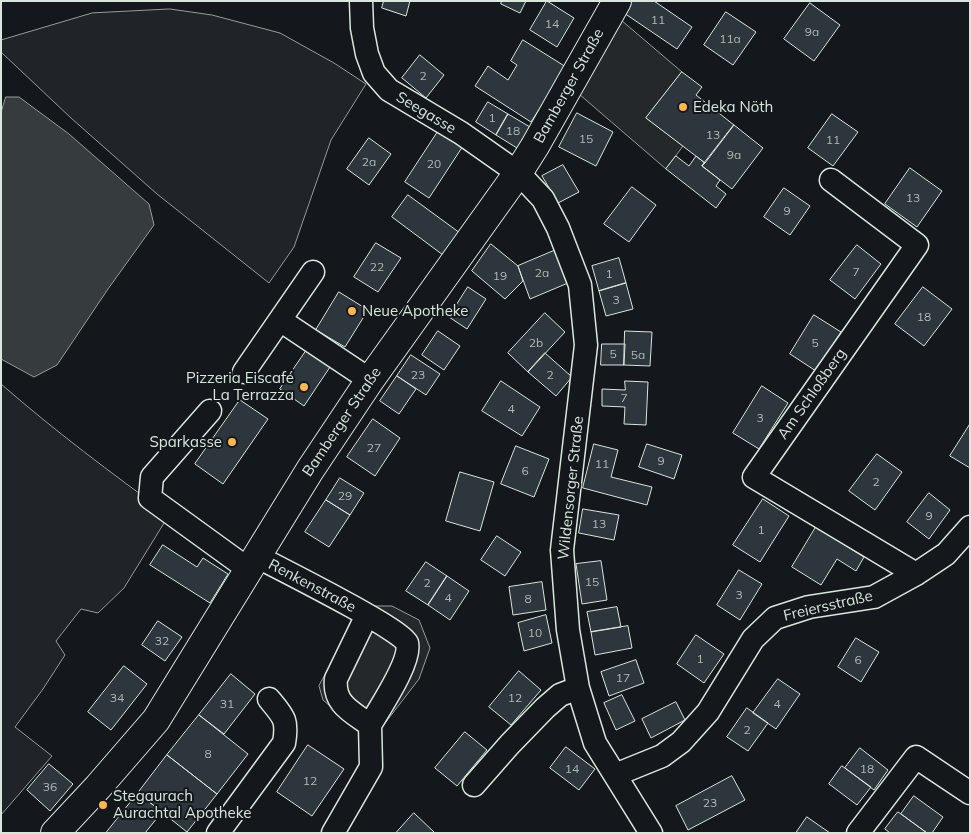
<!DOCTYPE html>
<html>
<head>
<meta charset="utf-8">
<style>
	body { margin:0 }
	#map { position:relative; width:971px; height:834px; overflow:hidden; background:#14181c; font-family:Mulish,sans-serif }
	canvas { display:block }
	.frame { position:absolute; inset:0; border:2px solid #d8e6dc; pointer-events:none }
</style>
</head>
<body>
<div id="map">
<canvas width="971" height="834"></canvas>
<div class="frame"></div>
</div>
<script>
const g = document.querySelector('canvas').getContext('2d');
g.lineJoin = 'round';
function paint(path, color) {
  g.fillStyle = color;
  g.fill(path, 'evenodd');
}
function stroke(path, color, width, dash) {
  g.strokeStyle = color;
  g.lineWidth = width;
  g.lineCap = dash ? 'butt' : 'round';
  g.setLineDash(dash || []);
  g.stroke(path);
}
function label(font, color, halo, rows, align = 'center') {
  g.font = font + ' Mulish,sans-serif';
  g.lineWidth = 4;
  g.setLineDash([]);
  g.textBaseline = 'middle';
  g.strokeStyle = halo;
  g.fillStyle = color;
  for (const [text, x, y, turn = 0] of rows) {
    g.save();
    g.translate(x, y);
    g.rotate((+turn || 0) * Math.PI / 180);
    g.textAlign = isNaN(turn) ? turn : align;
    if (halo) g.strokeText(text, 0, 0);
    g.fillText(text, 0, 0);
    g.restore();
  }
}
const green = new Path2D(`
	M170,9L212,15L280,33L334,63L366,84L331,140L294,247L269,283L157,194L71,118L1,52V40L92,13Z
	M1,384C55,431 111,473 169,515L124,588L98,613L81,609L56,641L65,655L43,689L15,727L52,756L1,815Z`);
paint(green, '#202428');
stroke(green, '#939e99', 1);
const parking = new Path2D(`
	M621,20L682,72L646,118L683,146L666,169L579,94Z
	M363,606H392L419,620L430,648L419,679L379,731L364,735L323,700L319,686Z`);
paint(parking, '#24282b');
stroke(parking, '#939e99', 1);
const water = new Path2D(`
	M6,97H19L69,134L149,204L154,225L108,289L57,365L34,377L1,359V113Z`);
paint(water, '#363b3e');
stroke(water, '#939e99', 1);
const building = new Path2D(`
	M384,1H410L406,16L382,8Z
	M502,1H526L520,13L501,4Z
	M547,1L574,18L557,47L530,30Z
	M632,1H654L692,27L677,49L624,13Z
	M810,3L840,25L814,61L784,39Z
	M726,12L756,32L733,65L704,45Z
	M523,40L566,67L531,122L475,86L488,66L508,80L517,65L511,61Z
	M420,55L444,75L426,98L402,78Z
	M682,72L702,87L696,95L734,125L705,163L646,118Z
	M488,102L508,114L496,135L476,122Z
	M577,113L613,132L596,166L559,147Z
	M508,114L530,127L517,148L496,135Z
	M832,114L858,132L833,166L808,148Z
	M734,125L763,148L732,189L702,166Z
	M439,130L463,146L429,198L405,182Z
	M369,138L391,154L369,185L347,169Z
	M676,156L689,166L696,156L705,163L702,166L720,180L716,186L726,194L716,208L666,169Z
	M563,165L579,192L558,203L542,176Z
	M910,168L942,191L917,227L885,204Z
	M632,187L656,205L629,242L604,224Z
	M784,188L810,206L790,235L764,217Z
	M408,195L460,233L443,255L392,217Z
	M376,243L401,258L378,292L354,277Z
	M491,244L518,266L523,281L505,299L472,271Z
	M857,245L881,264L855,299L830,280Z
	M556,250L568,283L530,299L518,266Z
	M619,258L626,283L599,291L592,266Z
	M626,283L633,309L606,316L599,291Z
	M468,287L486,299L467,329L449,317Z
	M923,287L952,309L924,346L895,324Z
	M339,292L368,310L345,347L316,330Z
	M545,313L565,332L528,372L508,353Z
	M814,315L841,332L816,371L790,354Z
	M438,331L460,346L444,370L422,355Z
	M625,331L652,332L650,366L624,365Z
	M602,344H625L624,365H601Z
	M306,351L330,367L304,406L280,389Z
	M545,353L572,377L556,396L528,372Z
	M411,355L440,374L426,395L397,376Z
	M397,376L416,389L399,414L380,401Z
	M501,381L540,407L522,436L482,411Z
	M625,381L648,382L646,425L624,424L625,407L602,406V389L625,390Z
	M762,386L788,403L759,449L733,433Z
	M240,400L268,419L223,484L195,464Z
	M373,419L400,438L375,476L347,457Z
	M970,424V468L950,456Z
	M594,444L618,450L611,477L652,487L647,505L583,488Z
	M647,444L682,455L674,479L639,467Z
	M516,446L549,459L534,497L501,484Z
	M877,454L902,472L875,510L849,491Z
	M460,472L494,482L480,531L446,521Z
	M340,478L364,493L350,515L326,500Z
	M929,493L950,510L929,539L907,522Z
	M763,499L789,516L760,562L733,545Z
	M326,500L350,515L329,547L305,532Z
	M583,509L619,515L614,540L579,533Z
	M816,527L864,557L856,571L837,559L821,585L792,567Z
	M497,536L521,552L505,576L481,560Z
	M163,545L197,567L203,558L228,574L210,603L150,565Z
	M601,561L607,600L582,604L576,564Z
	M426,562L447,576L428,605L406,591Z
	M739,570L762,584L740,620L717,605Z
	M447,576L469,591L450,620L428,605Z
	M542,582L546,610L513,615L509,587Z
	M617,607L621,627L591,632L587,612Z
	M546,615L552,643L524,651L518,623Z
	M158,621L182,637L165,661L142,645Z
	M628,626L632,648L595,655L591,632Z
	M696,635L724,654L704,683L677,664Z
	M856,638L879,652L861,682L838,667Z
	M636,660L644,683L609,696L601,672Z
	M124,666L147,684L111,730L88,712Z
	M519,671L541,690L511,725L489,707Z
	M231,674L255,694L224,734L199,715Z
	M778,679L800,694L776,729L753,713Z
	M622,695L635,721L616,730L604,703Z
	M676,702L685,720L651,738L642,719Z
	M747,708L768,723L748,751L727,737Z
	M199,715L248,754L217,794L167,755Z
	M465,732L487,750L457,786L435,768Z
	M308,745L344,769L312,816L277,792Z
	M566,747L595,769L579,790L550,768Z
	M860,748L888,770L874,790L845,768Z
	M167,755L217,794L187,832L138,793Z
	M49,764L73,784L50,811L27,790Z
	M842,766L871,787L857,805L829,784Z
	M732,776L745,800L688,830L676,806Z
	M138,793L162,812L145,833H106Z
	M914,796L943,817L932,833H927L901,814Z
	M898,812L901,814L927,833H890L885,829Z
	M414,813L435,833H396Z
	M807,817L830,833H796Z`);
paint(building, '#2c363c');
stroke(building, '#d8e6dc', 1);
const minor = new Path2D(`
	M361,1L362,28L367,54L374,73L389,90L461,133L518,173L527,182L543,199L558,228L580,285L586,345L562,550L568,630L578,688L595,743L651,833
	M831,180L917,245L754,477L916,574
	M280,320L370,380
	M244,372L313,272
	M210,411L152,477L150,498L248,569
	M256,556C277,567 403,630 407,643C412,661 379,709 370,725C352,712 333,704 336,679L367,615
	M615,775L662,756L681,742L708,712L753,639L775,618L809,607L874,597L916,574L946,554L970,527
	M474,785L510,744L545,708L560,695L578,688
	M218,833L284,743C288,720 284,717 269,699
	M333,833L371,767L370,725
	M858,833L916,757L970,793`);
const major = new Path2D(`
	M55,833L98,787L156,720L310,470L370,380L518,173L535,146L617,1`);
stroke(minor, '#d8e6dc', 25);
stroke(major, '#d8e6dc', 30);
stroke(minor, '#14181c', 22);
stroke(major, '#14181c', 28);
for (const [x, y, r, color] of [
	[683,107,5,"#ffb74d"],
	[352,311,5,"#ffb74d"],
	[304,387,5,"#ffb74d"],
	[232,442,5,"#ffb74d"],
	[103,805,5,"#ffb74d"]
]) {
  const dot = new Path2D();
  dot.arc(x, y, r, 0, 2 * Math.PI);
  g.fillStyle = color;
  g.fill(dot);
  stroke(dot, '#14181c', 2);
}
label('12px', '#adbab4', null, [
	["11",658,20],
	["14",552,24],
	["9a",812,32],
	["11a",730,39],
	["2",423,76],
	["1",492,118],
	["18",513,131],
	["13",713,135],
	["15",586,139],
	["11",833,140],
	["9a",734,155],
	["2a",369,162],
	["20",434,164],
	["13",913,198],
	["9",787,211],
	["22",377,267],
	["7",856,272],
	["2a",542,273],
	["1",609,274],
	["19",500,276],
	["3",616,300],
	["18",924,317],
	["2b",536,343],
	["5",815,343],
	["5",613,354],
	["5a",638,355],
	["23",418,375],
	["2",550,375],
	["7",624,398],
	["4",511,409],
	["3",760,418],
	["27",374,448],
	["9",661,461],
	["11",602,464],
	["6",525,471],
	["2",876,482],
	["29",345,496],
	["9",929,516],
	["13",599,524],
	["1",761,530],
	["15",592,582],
	["2",427,583],
	["3",739,595],
	["4",448,598],
	["8",528,599],
	["10",535,633],
	["32",162,641],
	["1",700,659],
	["6",858,660],
	["17",623,678],
	["34",117,698],
	["12",515,698],
	["31",227,704],
	["4",777,704],
	["2",747,730],
	["8",208,754],
	["14",572,769],
	["18",867,769],
	["12",310,781],
	["36",50,787],
	["23",710,803]
]);
label('15px', '#d8e6dc', '#14181c', [
	["Bamberger Straße",569,86,-61],
	["Seegasse",426,113,31],
	["Am Schloßberg",812,394,-55],
	["Bamberger Straße",342,422,-56],
	["Wildensorger Straße",571,488,-84],
	["Renkenstraße",312,586,28],
	["Freiersstraße",828,606,-13]
]);
label('15px', '#d8e6dc', '#14181c', [
	["Edeka Nöth",693,107],
	["Neue Apotheke",362,311],
	["Pizzeria Eiscafé",294,378,"right"],
	["La Terrazza",294,395,"right"],
	["Sparkasse",222,442,"right"],
	["Stegaurach",113,796],
	["Aurachtal Apotheke",113,813]
], 'left');
</script>
</body>
</html>
